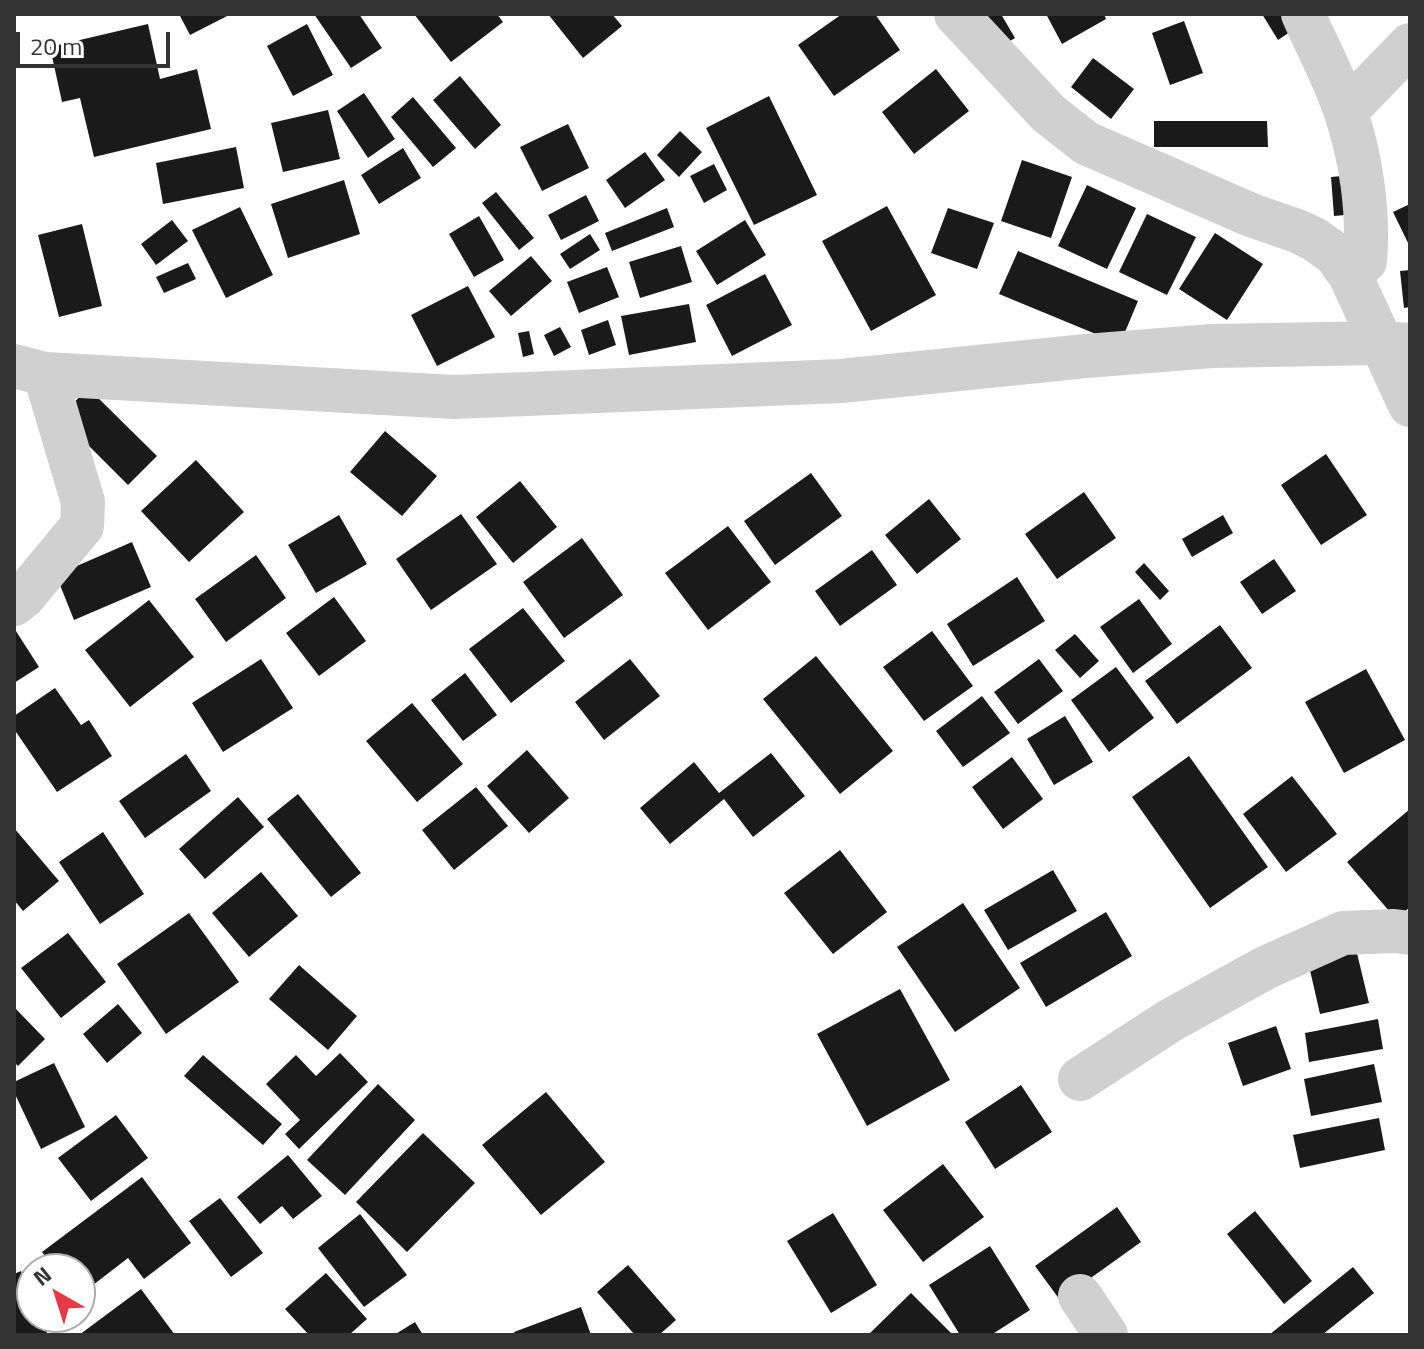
<!DOCTYPE html>
<html>
<head>
<meta charset="utf-8">
<style>
	body { margin:0 }
	#map { position:relative; width:1424px; height:1349px; overflow:hidden; background:#fff; font-family:"Titillium Web",sans-serif }
	canvas { display:block }
	.frame { position:absolute; inset:0; border:16px solid #333; pointer-events:none }
	.north { position:absolute; left:16px; top:1253px; width:80px; height:80px; box-sizing:border-box; background:#fff; border:2px solid #adadad; border-radius:50%; rotate:321deg; font-size:22px; font-weight:700; line-height:32px; text-align:center; color:#333 }
	.north::after { content:''; display:block; margin:auto; width:28px; height:36px; background:#e63946; clip-path:polygon(50% 0,100% 100%,50% 72%,0 100%) }
	.scale { position:absolute; left:16px; top:32px; width:154px; height:36px; box-sizing:border-box; border:4px solid #333; border-top:0; padding-left:10px; font-size:24px; line-height:28px; white-space:nowrap; color:#333; -webkit-text-stroke:6px #fff; paint-order:stroke }
</style>
</head>
<body>
<div id="map">
<canvas width="1424" height="1349"></canvas>
<div class="frame"></div>
<div class="north">N</div>
<div class="scale">20 m</div>
</div>
<script>
const g = document.querySelector('canvas').getContext('2d');
g.lineJoin = 'round';
function paint(path, color) {
  g.fillStyle = color;
  g.fill(path, 'evenodd');
}
function stroke(path, color, width, dash) {
  g.strokeStyle = color;
  g.lineWidth = width;
  g.lineCap = dash ? 'butt' : 'round';
  g.setLineDash(dash || []);
  g.stroke(path);
}
paint(new Path2D(`
	M179,14H231L190,35Z
	M314,14H359L382,48L351,68Z
	M414,14H497L503,22L451,62Z
	M548,14H612L622,26L583,58Z
	M842,14H875L900,50L834,96L798,45Z
	M981,14H1001L1015,38L1000,47Z
	M1046,14H1104L1106,19L1062,44Z
	M1262,14H1295L1302,24L1278,40Z
	M1184,21L1203,73L1170,85L1152,33Z
	M148,24L160,79L197,69L211,129L94,157L80,98L62,102L50,47Z
	M307,24L333,75L293,96L267,46Z
	M1093,58L1134,89L1111,119L1071,87Z
	M936,69L969,111L914,154L882,112Z
	M460,76L501,125L475,149L433,100Z
	M364,93L395,139L368,158L337,111Z
	M769,96L817,195L754,225L706,128Z
	M413,97L456,148L433,167L391,117Z
	M328,110L340,159L283,172L271,123Z
	M1154,121H1267L1268,147H1154Z
	M568,124L589,168L542,191L520,147Z
	M680,131L702,152L679,177L657,155Z
	M236,147L244,188L163,204L156,163Z
	M403,148L421,178L379,204L361,175Z
	M645,152L665,180L625,208L606,180Z
	M1022,160L1072,177L1051,238L1001,221Z
	M714,164L727,190L704,203L690,176Z
	M1353,175L1356,214L1334,216L1331,177Z
	M344,180L360,234L288,258L271,204Z
	M1087,185L1136,208L1107,269L1058,246Z
	M496,192L534,238L519,250L482,203Z
	M586,195L599,221L561,240L548,215Z
	M1410,204V247L1393,212Z
	M887,206L936,295L871,331L822,241Z
	M240,207L273,275L226,298L192,230Z
	M667,208L674,227L612,251L605,233Z
	M948,208L994,223L977,269L931,253Z
	M1147,214L1196,237L1167,295L1119,272Z
	M479,216L504,260L474,277L449,234Z
	M172,220L188,241L156,265L141,244Z
	M745,220L766,255L717,285L696,251Z
	M82,224L102,306L59,317L38,235Z
	M1215,233L1263,264L1227,320L1179,289Z
	M590,234L600,250L570,269L560,254Z
	M681,246L692,282L640,298L629,262Z
	M1018,251L1138,301L1120,344L999,294Z
	M531,256L552,281L511,316L489,291Z
	M188,263L196,279L164,293L156,277Z
	M607,267L619,297L579,313L567,282Z
	M1410,270V307L1404,308L1400,271Z
	M765,274L792,325L732,356L706,305Z
	M468,286L495,337L437,366L411,315Z
	M689,304L696,342L629,355L621,316Z
	M608,320L616,345L589,355L581,330Z
	M560,327L571,347L554,356L544,335Z
	M529,331L534,354L523,357L518,333Z
	M88,388L157,456L128,485L60,417Z
	M385,431L437,476L402,516L350,472Z
	M1326,454L1367,515L1321,545L1281,485Z
	M196,460L244,512L189,562L141,511Z
	M811,473L842,516L775,565L744,521Z
	M520,481L557,527L513,563L476,517Z
	M1084,492L1116,538L1057,579L1025,534Z
	M929,499L961,539L917,574L885,535Z
	M461,514L497,564L431,610L396,559Z
	M339,515L367,564L316,593L288,545Z
	M1223,515L1233,533L1192,557L1182,539Z
	M728,526L771,582L708,630L665,573Z
	M582,538L623,595L564,638L523,582Z
	M132,542L151,587L74,620L56,575Z
	M872,550L897,585L840,626L815,591Z
	M256,555L286,598L226,642L195,599Z
	M1274,559L1296,591L1262,614L1240,582Z
	M1144,563L1169,591L1160,600L1135,572Z
	M1017,577L1045,621L973,666L947,624Z
	M334,597L366,641L319,676L286,633Z
	M1139,599L1172,644L1133,673L1100,627Z
	M149,600L194,657L130,707L85,650Z
	M523,608L565,661L511,703L469,649Z
	M1220,625L1252,668L1177,724L1145,681Z
	M14,628L39,667L14,683Z
	M932,631L973,686L924,721L883,667Z
	M1075,634L1099,661L1080,678L1055,650Z
	M816,656L893,751L840,794L763,699Z
	M261,659L293,708L223,752L192,703Z
	M630,659L660,696L604,740L575,702Z
	M1039,659L1063,691L1018,724L994,692Z
	M1116,667L1154,718L1109,752L1071,700Z
	M1366,669L1405,740L1344,773L1305,702Z
	M465,673L497,715L463,741L431,700Z
	M55,688L81,725L89,720L112,756L57,792L14,729V716Z
	M982,696L1010,733L963,767L936,731Z
	M412,703L463,764L417,802L366,741Z
	M1065,716L1093,762L1054,785L1027,739Z
	M527,750L569,798L529,833L487,786Z
	M771,753L805,796L753,837L724,799L670,844L640,808L694,762L719,793Z
	M186,754L211,791L145,838L119,801Z
	M1189,756L1268,867L1210,908L1132,797Z
	M1012,757L1043,799L1003,829L972,787Z
	M1292,776L1337,834L1286,872L1243,814Z
	M476,787L508,826L454,870L422,830Z
	M298,794L361,873L331,897L267,819Z
	M238,797L264,827L205,879L179,849Z
	M1410,809V907L1396,919L1347,862Z
	M14,828L59,881L23,911L14,900Z
	M103,832L144,894L100,924L59,862Z
	M840,850L887,912L833,954L784,893Z
	M1053,870L1077,911L1008,950L984,910Z
	M261,872L298,916L249,957L212,913Z
	M963,903L1020,988L955,1032L897,947Z
	M1106,912L1132,956L1046,1007L1020,963Z
	M189,913L239,982L166,1034L117,964Z
	M68,933L106,982L61,1018L21,968Z
	M1355,945L1369,1003L1320,1014L1307,957Z
	M299,965L357,1016L328,1050L269,999Z
	M900,989L950,1080L867,1126L817,1034Z
	M118,1004L142,1033L107,1063L83,1034Z
	M14,1007L45,1039L18,1066L14,1062Z
	M1378,1019L1383,1049L1309,1062L1305,1033Z
	M1276,1026L1291,1069L1243,1086L1228,1043Z
	M340,1053L368,1082L299,1149L285,1134L300,1120L266,1084L296,1055L316,1076Z
	M203,1055L282,1124L263,1145L184,1076Z
	M54,1063L85,1127L41,1149L14,1092V1082Z
	M1374,1064L1382,1102L1311,1116L1304,1079Z
	M378,1084L415,1120L345,1195L307,1160Z
	M1021,1085L1052,1132L995,1169L965,1122Z
	M546,1092L605,1162L541,1215L482,1145Z
	M116,1115L148,1158L91,1201L58,1158Z
	M1379,1118L1385,1150L1300,1168L1293,1135Z
	M423,1133L475,1183L407,1252L356,1202Z
	M288,1155L322,1196L293,1219L282,1206L260,1224L237,1197Z
	M943,1164L984,1217L923,1262L883,1210Z
	M142,1177L191,1243L144,1279L128,1258L80,1295V1269H55L42,1252Z
	M220,1198L263,1253L231,1277L189,1221Z
	M1117,1207L1141,1242L1060,1300L1035,1266Z
	M1255,1211L1312,1281L1284,1304L1227,1234Z
	M833,1213L877,1285L831,1313L787,1241Z
	M360,1214L407,1275L364,1307L318,1248Z
	M990,1246L1030,1310L991,1335H960L929,1285Z
	M628,1265L676,1320L659,1335H635L597,1292Z
	M1353,1267L1374,1293L1322,1335H1269Z
	M21,1271L32,1297V1317H40L48,1335H14V1274Z
	M326,1273L367,1319L349,1335H309L285,1309Z
	M141,1289L175,1335H79Z
	M911,1293L953,1335H868Z
	M581,1307L591,1335H515L514,1332Z
	M415,1322L423,1335H394Z`), '#1a1a1a');
stroke(new Path2D(`
	M956,14L1048,113L1086,143L1251,215L1297,231L1314,239L1335,254L1350,275L1410,405
	M1303,14C1317,46 1334,77 1345,110C1361,156 1369,212 1365,261L1350,275
	M1346,111L1410,45
	M14,366L45,374L454,397L841,381L1086,356L1212,346L1380,343L1410,345
	M14,604L24,596L82,526L83,502L45,374
	M1080,1079L1171,1020L1265,968L1343,933L1394,931L1410,933
	M1080,1296L1106,1335`), '#d0d0d0', 44);
</script>
</body>
</html>
